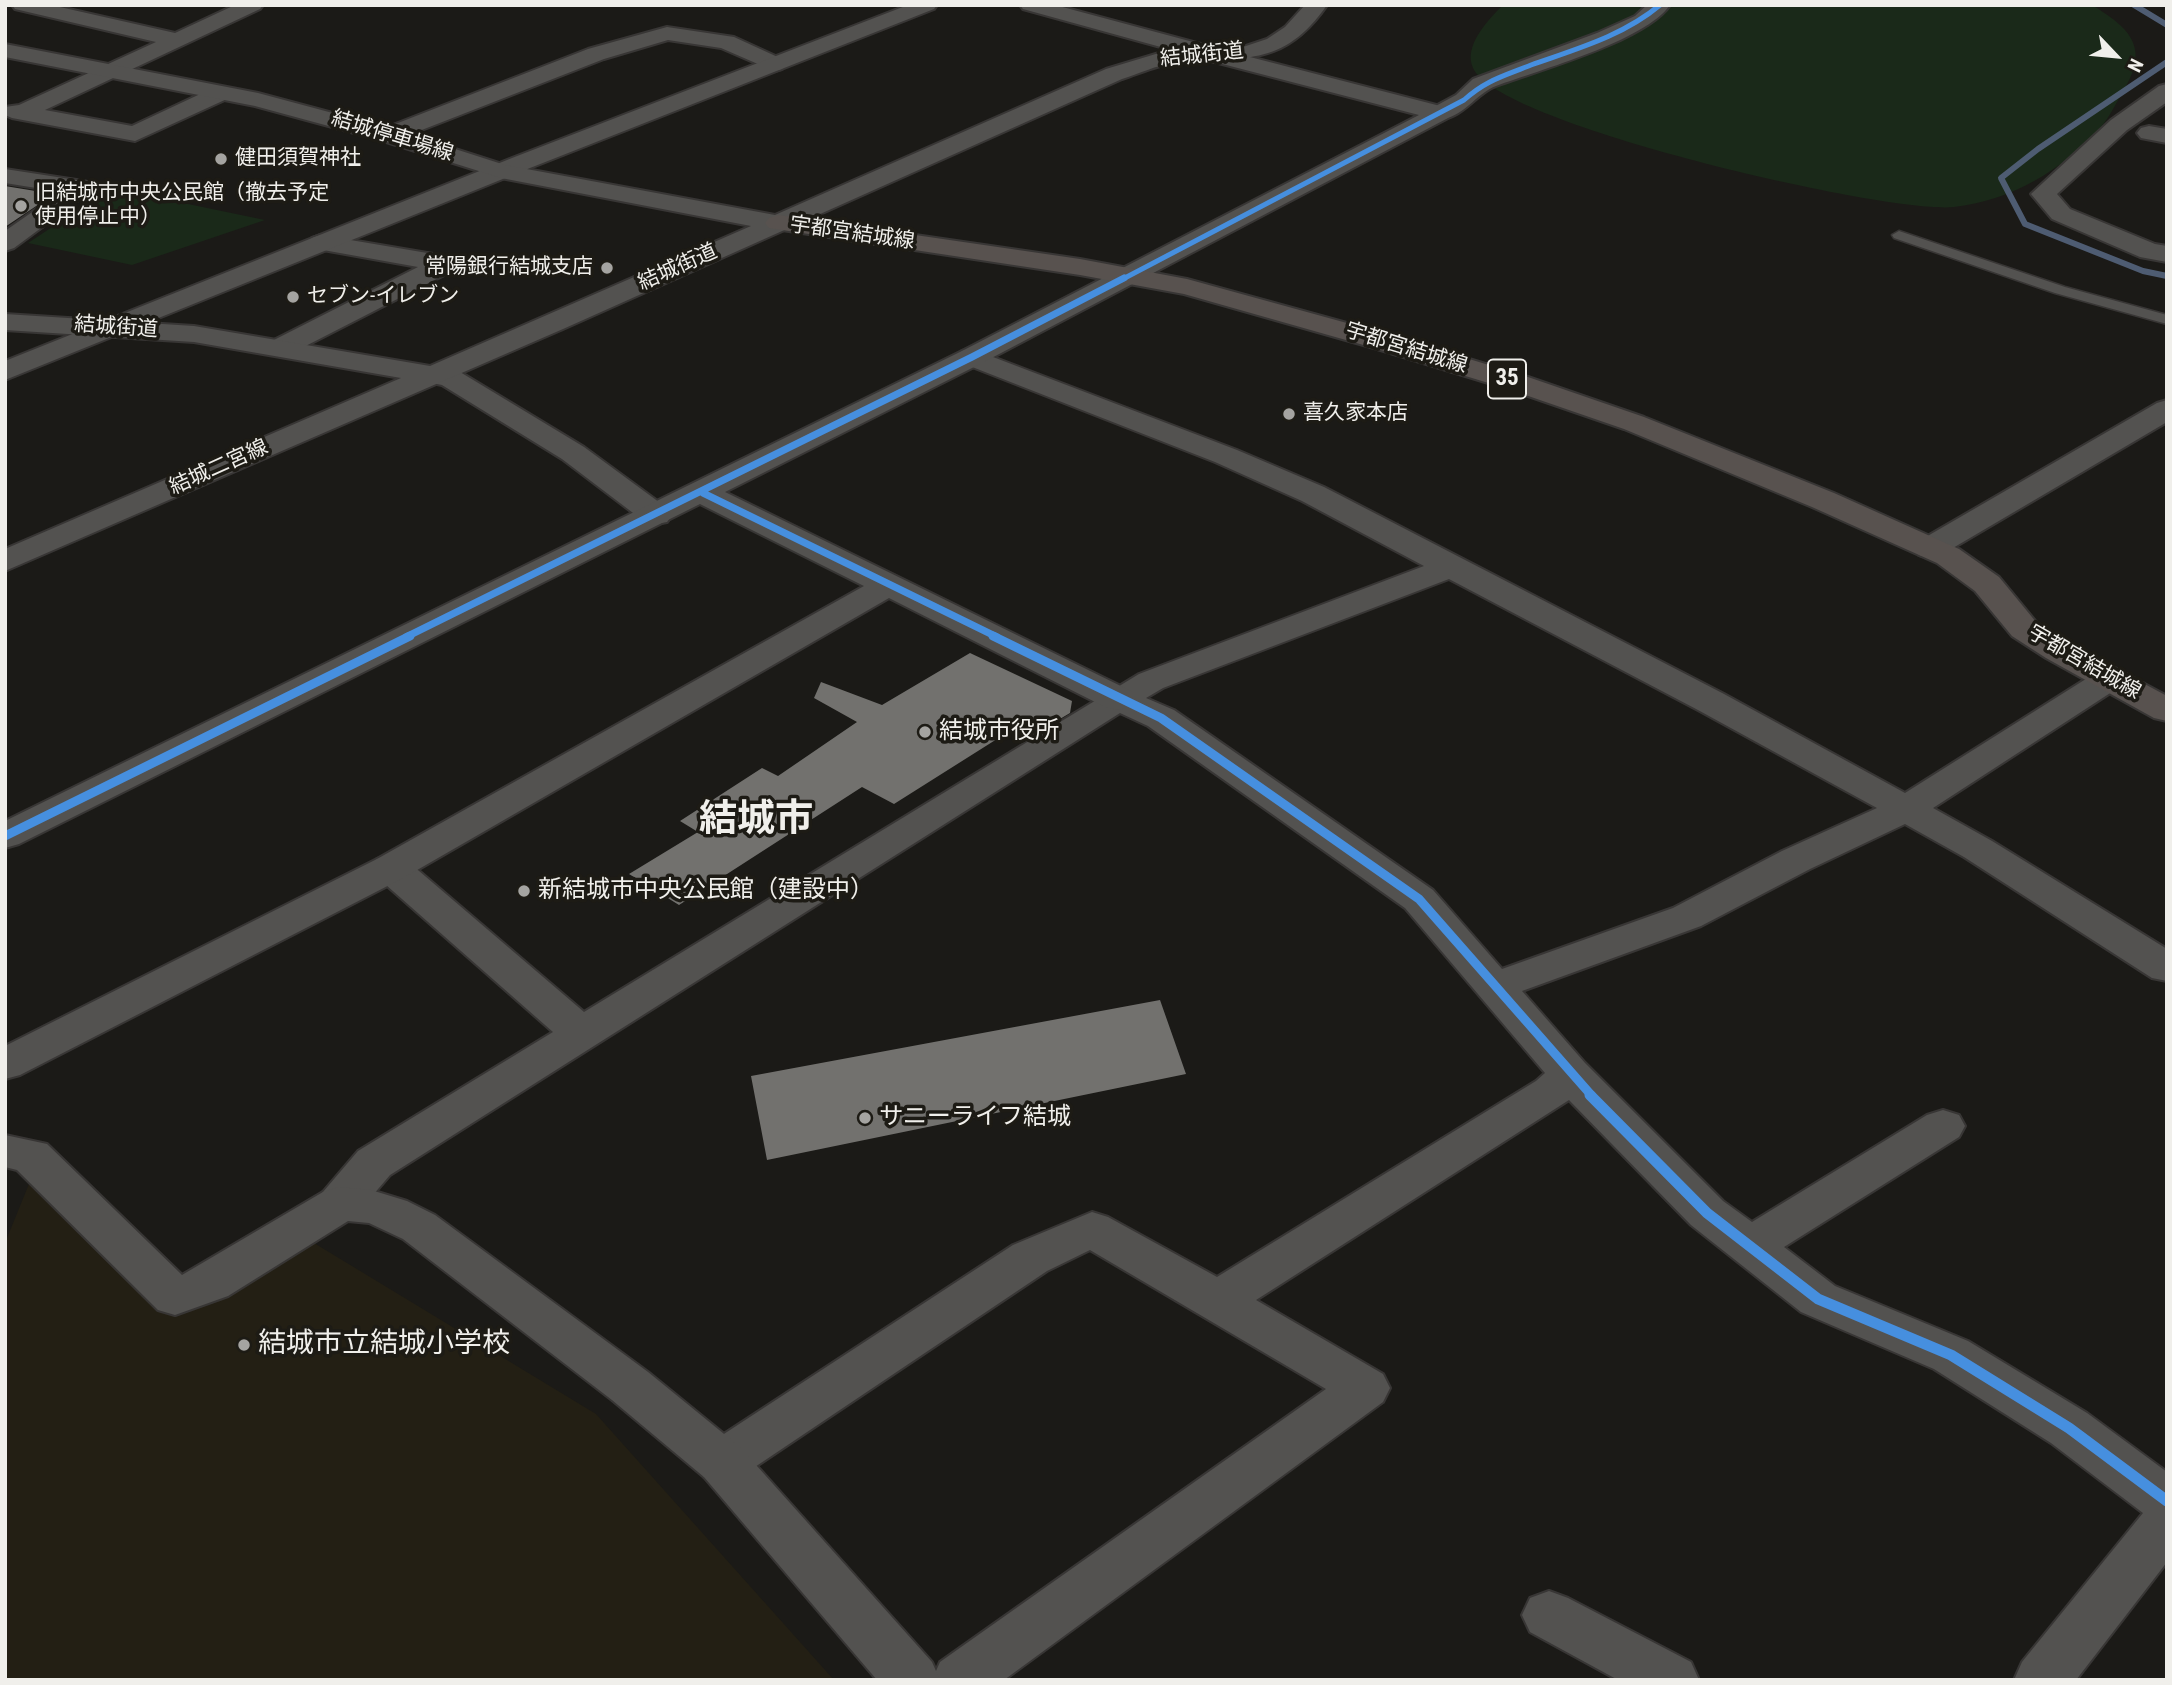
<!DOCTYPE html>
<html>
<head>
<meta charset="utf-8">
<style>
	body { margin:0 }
	#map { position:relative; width:2172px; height:1685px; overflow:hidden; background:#1b1a17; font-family:"Roboto Condensed",sans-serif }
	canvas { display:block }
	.frame { position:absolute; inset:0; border:7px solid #f0efeb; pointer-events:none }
	.north { position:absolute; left:2081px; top:21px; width:70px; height:70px; -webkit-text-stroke:5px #1d1b15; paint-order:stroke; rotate:116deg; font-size:19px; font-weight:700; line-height:28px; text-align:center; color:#f0efeb }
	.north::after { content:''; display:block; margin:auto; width:24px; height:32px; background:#f0efeb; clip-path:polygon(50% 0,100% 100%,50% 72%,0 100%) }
</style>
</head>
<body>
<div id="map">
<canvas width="2172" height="1685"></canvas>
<div class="frame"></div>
<div class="north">N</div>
</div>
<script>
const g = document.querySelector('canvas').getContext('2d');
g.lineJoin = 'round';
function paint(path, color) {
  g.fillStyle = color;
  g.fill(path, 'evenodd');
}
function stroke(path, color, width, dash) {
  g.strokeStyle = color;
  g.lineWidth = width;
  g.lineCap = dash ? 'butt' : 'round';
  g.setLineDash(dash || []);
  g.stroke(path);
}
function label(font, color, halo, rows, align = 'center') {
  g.font = font + ' "Roboto Condensed","Noto Sans JP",sans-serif';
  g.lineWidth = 7;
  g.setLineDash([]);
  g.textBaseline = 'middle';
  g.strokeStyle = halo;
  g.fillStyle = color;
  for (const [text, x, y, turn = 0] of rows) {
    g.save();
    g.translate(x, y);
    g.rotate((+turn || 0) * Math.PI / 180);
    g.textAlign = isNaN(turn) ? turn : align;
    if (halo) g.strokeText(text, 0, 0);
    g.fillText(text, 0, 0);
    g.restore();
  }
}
paint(new Path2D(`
	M46,1142L184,1276L314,1243L596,1414L834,1680H5V1243Z`), '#231f14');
paint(new Path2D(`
	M1503,5H2092C2128,27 2150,46 2125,88C2117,101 2110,117 2100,128C2063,170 2010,201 1954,207C1888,214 1498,125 1473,68C1463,46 1488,20 1503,5Z
	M111,188L265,220L132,265L28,243Z`), '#1a2919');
stroke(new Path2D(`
	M2134,5L2167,25
	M2167,62L2038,149L2001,178L2025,224L2143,271L2167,276`), '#4e5c72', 6);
paint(new Path2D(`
	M5,186L54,194L5,227Z
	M970,653L1072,701L1070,713L1033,735L1016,727L894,804L862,787L679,905L629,874L698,832L680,821L762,768L778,776L857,722L814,698L821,682L882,705Z
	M1160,1000L1186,1074L767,1160L751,1076Z`), '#72716e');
const service = new Path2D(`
	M1899,231L2065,287L2167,315V324L2055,293L1894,238L1892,235Z`);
const minor = new Path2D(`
	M12,5H51L175,33L235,5H263L260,9L45,110L132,126L213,88H229L232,93L229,98L135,141L12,118L5,115V107L19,105L156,42L15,9Z
	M1020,5H1055L1223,50L1226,55L1223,60L1215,62L1023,9Z
	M1647,5H1670C1645,41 1539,70 1496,86C1474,94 1459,125 1432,118L1428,113L1432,108L1456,95L1473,79L1597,33L1635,16Z
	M667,27L734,37L782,59L785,64L782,69L774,71L721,48L668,40L604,59L396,140H380L376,135L380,130L588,49Z
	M2167,84V102L2127,130L2057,194L2070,209L2155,244L2167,246V262L2140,257L2052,219L2031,194L2111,120L2159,86Z
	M2149,126L2167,129V143L2141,138L2137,133L2141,128Z
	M5,169L83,181L92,183L95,188L14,248L5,251V231L61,192L5,183Z
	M321,235L445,256L454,258L458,264L454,270L290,354L280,356L270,354L266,348L270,342L418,267L312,248L308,243L312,238Z
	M972,349L1237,450L1324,487L1724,694L1905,793L2097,672L2109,668L2121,672L2127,679L2121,686L1933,808L1992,841L2167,949V981L2152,978L1964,857L1905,824L1810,869L1701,926L1522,991L1585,1063L1723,1201L1752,1222L1927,1115L1943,1110L1959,1115L1965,1126L1959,1137L1784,1247L1835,1286L1968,1341L2087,1413L2167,1472V1562L2076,1680H2014L2022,1662L2143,1513L2051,1443L1934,1369L1801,1312L1691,1225L1569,1100L1256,1300L1383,1374L1390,1388L1383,1402L1004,1680H932L940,1662L1326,1389L1090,1250L1047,1271L740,1477L722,1483L704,1477L696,1462L704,1447L1013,1245L1092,1212L1108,1217L1217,1277L1536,1081L1545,1073L1405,908L1148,726L1120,713L390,1175L355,1216L339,1221L323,1216L316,1204L323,1192L358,1151L553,1032L377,877L371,868L377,859L391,856L405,859L584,1012L1139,674L1424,566L1302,501L1215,462L962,363L958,357L962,351ZM1449,579L1698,710L1877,808L1782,851L1673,908L1502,969L1433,890L1174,710L1146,698L1163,688Z
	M432,366L460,372L584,447L667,508L672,515L667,522L656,524L645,522L562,459L442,385L422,381L418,375L422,369Z
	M2167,400V422L1941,555L1930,558L1919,555L1914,548L1919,541L2157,403Z
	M1549,1591L1568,1598L1691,1662L1699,1680H1618L1530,1632L1522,1615L1530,1598Z`);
const tertiary = new Path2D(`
	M908,5H937L934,9L530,168L5,380V361L512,158Z
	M1215,48L1448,108L1452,113L1448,118L982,363L725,492L1131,691L1136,699L1131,707L1118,710L1105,707L889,598L405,877L20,1075L5,1079V1046L377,859L864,586L700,504L19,844L5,848V821L962,351L1419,115L1207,60L1204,55L1207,50Z
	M5,1135L47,1144L182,1275L323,1192L339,1187L371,1190L407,1201L435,1215L648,1372L740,1447L932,1662L940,1680H877L704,1477L612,1400L403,1239L369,1223L348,1221L228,1296L175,1315L158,1310L17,1170L5,1167Z`);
const secondary = new Path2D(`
	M1305,5H1327C1283,69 1241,56 1174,63C1157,65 1138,74 1122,79L563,329L5,571V549L401,378L194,342L5,330V314L194,326L430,366L751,226L501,178L380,140L255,106L5,57V44L258,93L396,130L505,165L775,215L1106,69L1169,50L1243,47L1267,39L1285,27Z`);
const primary = new Path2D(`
	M778,215L1080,259L1187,279L1394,336L1528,377L1644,417L1834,493L1959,549L1999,577L2036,622L2070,644L2167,696V721L2154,718L2046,658L2012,636L1975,591L1937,563L1812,507L1624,429L1508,389L1374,348L1184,294L1080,275L769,228L765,223L769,218Z`);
stroke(service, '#383635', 3);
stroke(minor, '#383635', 4);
stroke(tertiary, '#383635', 4);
stroke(secondary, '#383635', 4);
stroke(primary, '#383635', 4);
paint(service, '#535250');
paint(minor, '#535250');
paint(tertiary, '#535250');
paint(secondary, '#535250');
paint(primary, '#58524f');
stroke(new Path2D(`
	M1121,280L1464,100C1486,80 1504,76 1531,65C1576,49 1623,36 1660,5`), '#468fdf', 5);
stroke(new Path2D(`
	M703,493L997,637
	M406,637L972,357L1124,278`), '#468fdf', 7);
stroke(new Path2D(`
	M993,636L1161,718L1419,899L1592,1096
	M5,836L410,636`), '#468fdf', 9);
stroke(new Path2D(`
	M1590,1095L1707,1213L1818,1299L1951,1355L2069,1428L2167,1501`), '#468fdf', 11);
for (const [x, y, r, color] of [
	[221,159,7,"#a5a4a1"],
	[21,206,7,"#a5a4a1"],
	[607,268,7,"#a5a4a1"],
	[293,297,7,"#a5a4a1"],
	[1289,414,7,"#a5a4a1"],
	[925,732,7,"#a5a4a1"],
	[524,891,7,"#a5a4a1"],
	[865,1118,7,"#a5a4a1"],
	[244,1345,7,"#a5a4a1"]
]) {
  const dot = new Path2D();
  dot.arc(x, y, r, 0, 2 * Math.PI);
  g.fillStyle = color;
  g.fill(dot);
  stroke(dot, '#1d1b15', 2.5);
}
label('21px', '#f0efeb', '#1d1b15', [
	["結城街道",1202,56,-6],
	["結城停車場線",392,137,17],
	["宇都宮結城線",852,234,8],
	["結城街道",678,268,-24],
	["結城街道",116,328,4],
	["宇都宮結城線",1406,349,17],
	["結城二宮線",219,468,-24],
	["宇都宮結城線",2084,663,30]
]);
label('21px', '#f0efeb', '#1d1b15', [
	["健田須賀神社",235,159],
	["旧結城市中央公民館（撤去予定",35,194],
	["使用停止中）",35,218],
	["常陽銀行結城支店",593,268,"right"],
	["セブン-イレブン",307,297],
	["喜久家本店",1303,414]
], 'left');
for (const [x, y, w] of [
	[1507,379,38]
]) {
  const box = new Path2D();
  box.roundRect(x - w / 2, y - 19.5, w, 39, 5);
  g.fillStyle = '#1d1b15';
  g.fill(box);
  stroke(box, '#f0efeb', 2);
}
label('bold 23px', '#f0efeb', null, [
	["35",1507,379]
]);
label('24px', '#f0efeb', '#1d1b15', [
	["結城市役所",939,732],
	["新結城市中央公民館（建設中）",538,891],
	["サニーライフ結城",879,1118]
], 'left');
label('28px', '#f0efeb', '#1d1b15', [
	["結城市立結城小学校",258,1345]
], 'left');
label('bold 38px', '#f0efeb', '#1d1b15', [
	["結城市",756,821]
]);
</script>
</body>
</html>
